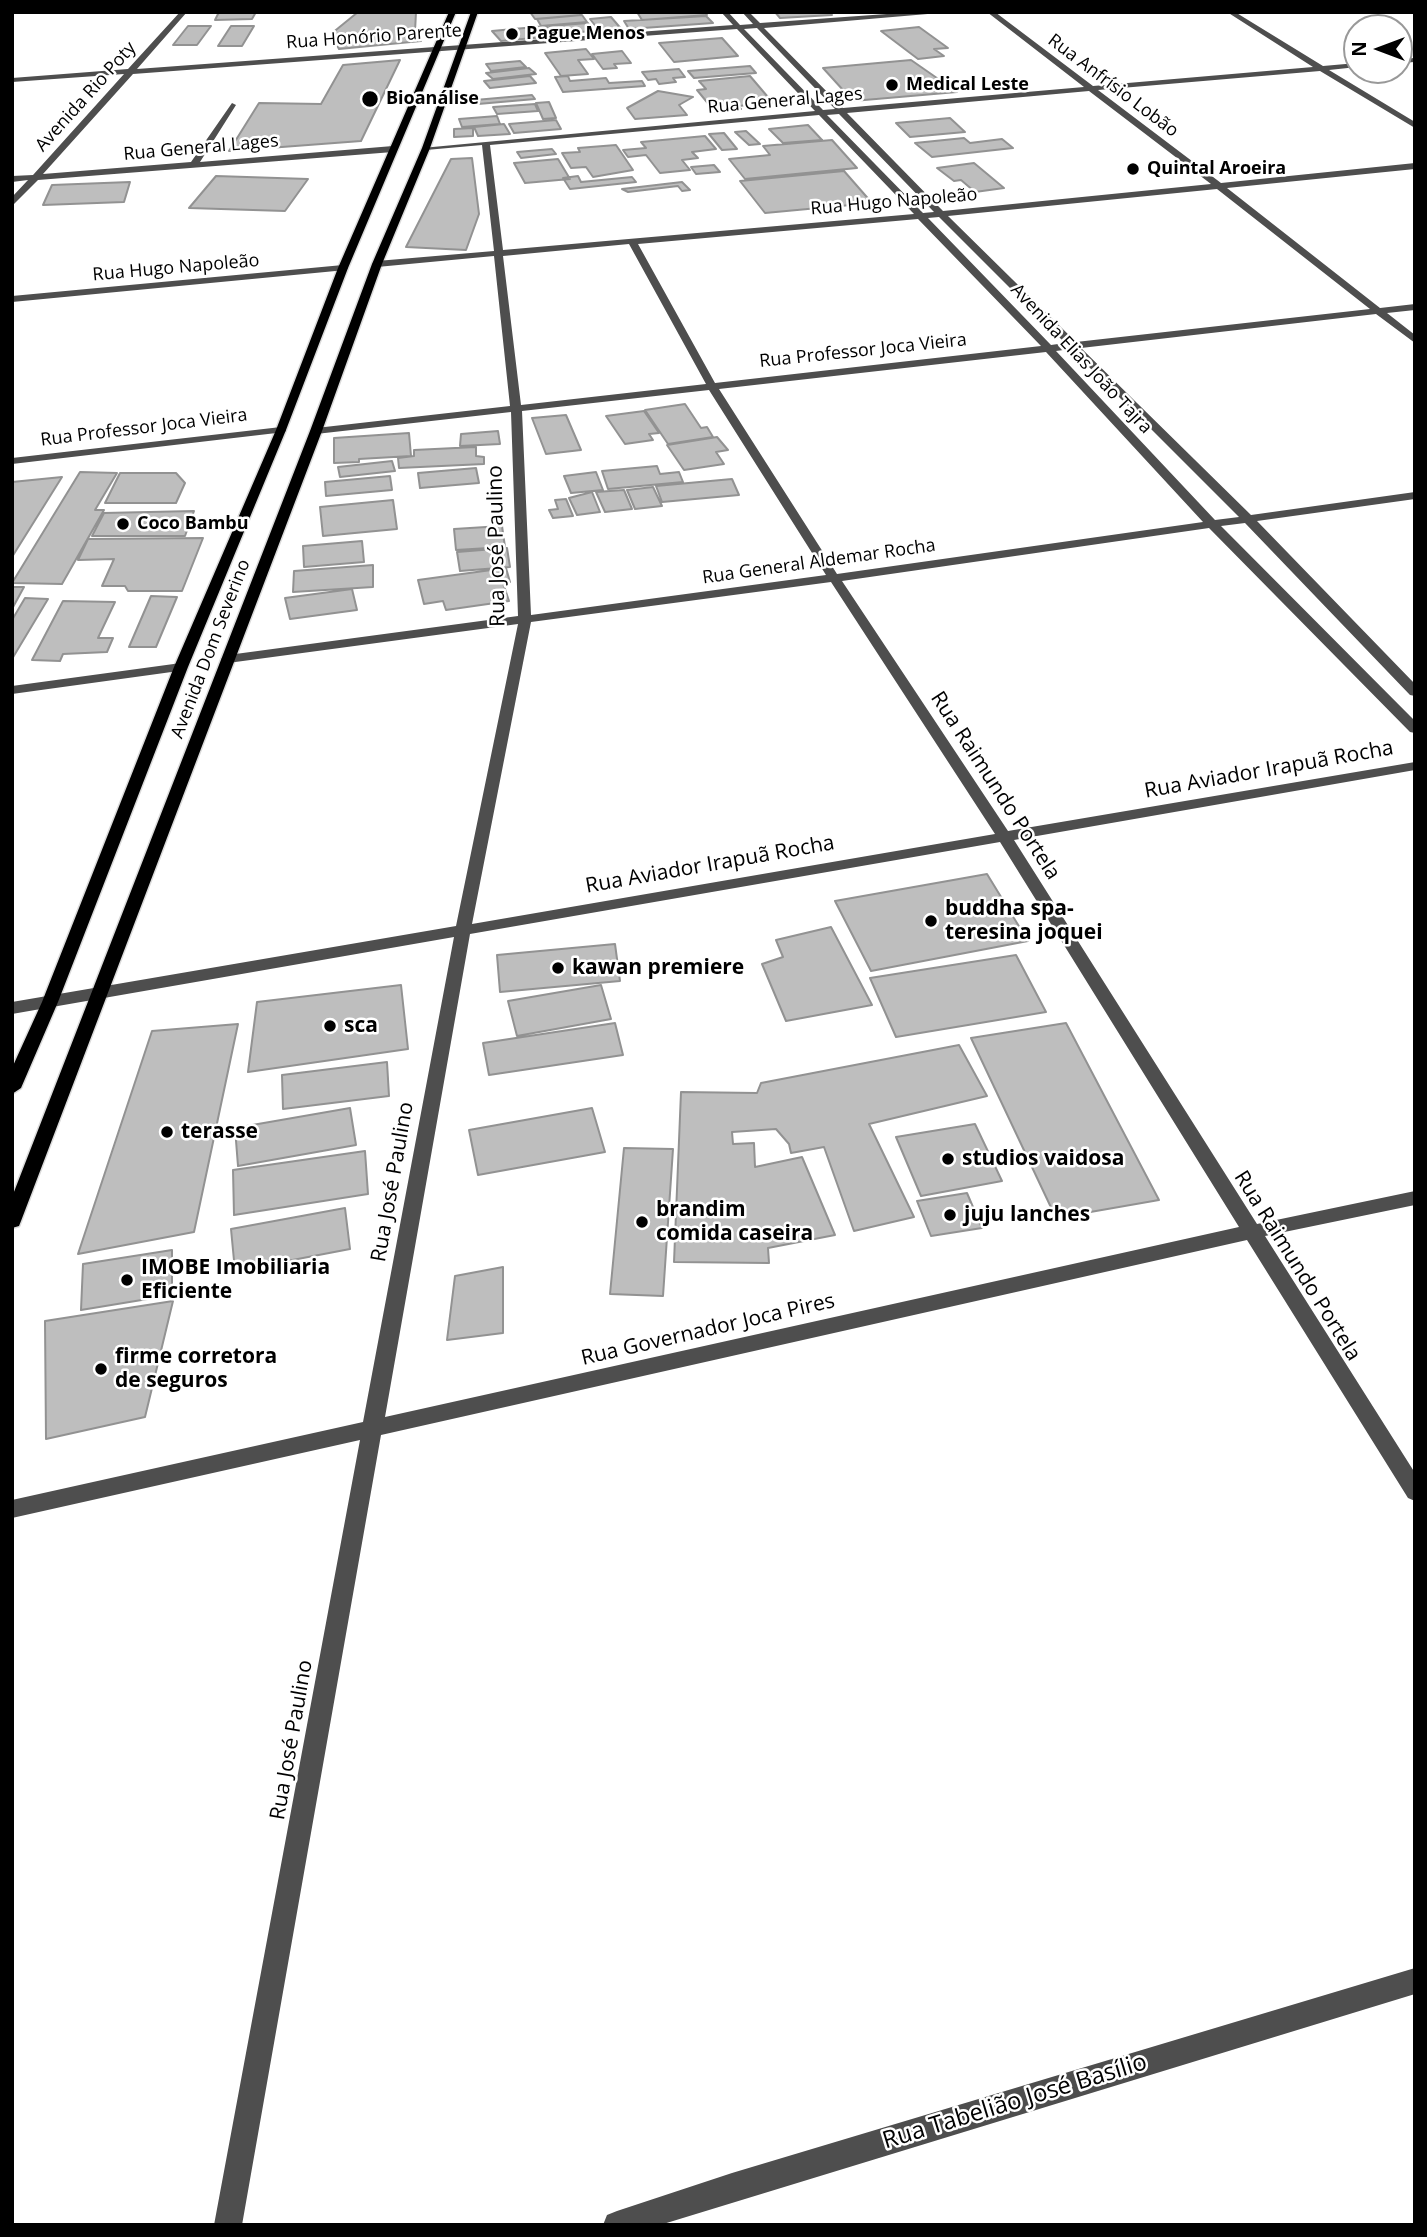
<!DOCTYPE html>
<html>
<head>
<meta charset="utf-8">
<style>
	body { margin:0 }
	#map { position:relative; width:1427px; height:2237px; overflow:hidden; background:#fff; font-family:"Open Sans",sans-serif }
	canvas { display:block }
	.frame { position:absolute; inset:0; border:14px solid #000; pointer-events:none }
	.north { position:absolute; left:1343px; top:14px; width:70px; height:70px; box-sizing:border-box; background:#fff; border:2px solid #999; border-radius:50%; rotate:270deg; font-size:19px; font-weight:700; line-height:28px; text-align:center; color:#000 }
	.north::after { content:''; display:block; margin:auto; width:24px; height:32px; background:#000; clip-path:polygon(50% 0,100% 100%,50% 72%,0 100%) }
</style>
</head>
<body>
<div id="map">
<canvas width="1427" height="2237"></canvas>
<div class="frame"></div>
<div class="north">N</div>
</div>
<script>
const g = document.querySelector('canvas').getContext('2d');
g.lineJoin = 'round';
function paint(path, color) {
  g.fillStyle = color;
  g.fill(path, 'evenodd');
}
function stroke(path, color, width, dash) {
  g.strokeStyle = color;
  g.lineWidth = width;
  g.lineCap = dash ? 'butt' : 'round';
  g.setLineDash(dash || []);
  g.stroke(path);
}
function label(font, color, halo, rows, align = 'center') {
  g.font = font + ' "Open Sans",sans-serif';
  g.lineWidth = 5;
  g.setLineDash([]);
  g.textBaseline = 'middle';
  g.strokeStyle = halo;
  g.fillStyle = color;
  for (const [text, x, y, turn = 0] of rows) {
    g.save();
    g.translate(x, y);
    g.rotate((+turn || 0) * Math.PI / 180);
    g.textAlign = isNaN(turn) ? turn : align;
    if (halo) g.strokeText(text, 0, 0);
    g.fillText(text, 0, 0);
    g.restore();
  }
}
const building = new Path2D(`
	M219,12H256L252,19L215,20Z
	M358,12H416L415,32L421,41L339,49L331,34Z
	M530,12H579L581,15L535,19Z
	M637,12H705L707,15L642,20Z
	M775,12H830L832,15L780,18Z
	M582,15L587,22L541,26L537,19Z
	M706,16L713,23L629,29L624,21Z
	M611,17L623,31L601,33L590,19Z
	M588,23L593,31L554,34L549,26Z
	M188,26H211L197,45H173Z
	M231,26H254L242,46H218Z
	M546,26L555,36L501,41L492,31Z
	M919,27L948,48L934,49L944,56L918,59L881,31Z
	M722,38L738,56L674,62L659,43Z
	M586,49L594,59L578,60L588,74L561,76L545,53Z
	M622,51L631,63L614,64L617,68L603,69L592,54Z
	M400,60L361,141L229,151L259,103L321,104L343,65Z
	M911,60L957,92L853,101L823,68Z
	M520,61L526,67L491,71L486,64Z
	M750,66L756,73L694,78L688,71Z
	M529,68L536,74L493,79L486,73Z
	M679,69L685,77L673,78L676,82L659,84L656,79L648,80L642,72Z
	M530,76L536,83L490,88L484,81Z
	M568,76L570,81L606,78L609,83L642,81L645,86L563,92L555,77Z
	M750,76L773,103L738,106L741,109L715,112L697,90L706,89L699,81Z
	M658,91L693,97L679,105L687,115L635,119L627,108Z
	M532,95L535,99L478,104L475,100Z
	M549,102L556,118L543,119L536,103Z
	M535,104L538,111L497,114L493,107Z
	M497,116L500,124L462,127L459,119Z
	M950,118L965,132L910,137L896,123Z
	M556,120L561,129L514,133L509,124Z
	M504,124L510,134L478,136L474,127Z
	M808,125L822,140L783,143L769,129Z
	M473,128V136L454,137V129Z
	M746,131L760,144L749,145L735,132Z
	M724,133L737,149L722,150L709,134Z
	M705,136L716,149L692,152L698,158L682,160L690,170L660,173L646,155L628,157L623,150L646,148L641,142Z
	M964,138L970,143L1002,139L1013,148L932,157L915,143Z
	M832,140L857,168L745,179L729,159L770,155L763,146Z
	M616,145L633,170L593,177L586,167L571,168L562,153L580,152L578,148Z
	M552,149L556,154L521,158L517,152Z
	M472,158L479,214L466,250L406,247L451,159Z
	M558,159L570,179L525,183L514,163Z
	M974,163L1004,188L975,192L961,180L954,181L937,168Z
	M714,165L720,172L696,174L691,167Z
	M844,171L872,203L765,213L740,181Z
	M216,176L308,179L285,211L189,208Z
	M578,176L581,182L632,177L636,182L570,189L563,178Z
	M130,182L124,202L43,205L52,185Z
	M682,182L690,190L682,191L678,186L628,192L622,189Z
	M685,404L701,428L707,427L713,437L668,444L645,410Z
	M644,411L659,433L649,434L653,440L625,444L606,416Z
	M566,415L581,450L546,454L532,418Z
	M498,431L500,444L460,446L461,434Z
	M409,433L411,456L359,459V462L334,463V438Z
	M717,437L728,450L716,452L724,464L684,470L667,445Z
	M476,447V456L484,457V464L399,468L398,458L414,456V450Z
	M392,461L395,471L340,477L338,467Z
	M657,466L660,474L679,472L683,482L608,489L602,471Z
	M476,468L479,483L420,488L418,473Z
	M80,472L117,473L95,510H104L62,584L12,583Z
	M596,472L603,490L571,493L564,476Z
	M120,473H176L185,483L176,503H105Z
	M390,476L392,490L326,496L325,482Z
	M62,477L12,557V482Z
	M732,479L739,495L662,502L656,486Z
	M653,487L662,506L635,509L627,490Z
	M624,490L632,509L605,512L596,492Z
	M592,492L600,512L577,515L569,498Z
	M566,499L573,516L553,518L549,510L558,509L555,500Z
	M393,500L397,529L323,536L320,507Z
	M194,511L185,536H92L104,513Z
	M502,526L505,547L456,550L454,529Z
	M203,538L182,591H128L125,586H102L114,559L78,560L88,539Z
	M362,541L364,562L304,567L303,546Z
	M507,548L510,567L460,571L457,552Z
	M373,565V587L293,592L294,571Z
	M506,568L510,582L503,583L509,601L446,610L443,601L424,604L418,580Z
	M12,587H24L12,609Z
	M352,589L357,610L290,619L285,598Z
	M151,596L177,597L156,647H129Z
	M25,598L48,599L12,659V620Z
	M63,601L115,602L98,638H113L107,652L63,654L60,661L32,660Z
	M987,874L1028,941L871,971L835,901Z
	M831,927L872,1005L786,1021L762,964L783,957L776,940Z
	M615,944L620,981L500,992L497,955Z
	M1016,955L1046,1012L896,1037L870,978Z
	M401,985L408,1049L248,1072L257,1002Z
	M601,985L611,1019L517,1036L508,1001Z
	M615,1023L623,1055L489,1075L483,1043Z
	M1066,1023L1159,1200L1056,1218L971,1038Z
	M238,1024L194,1232L78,1254L152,1031Z
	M959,1045L987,1096L869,1124L914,1217L854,1231L824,1147L791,1153L789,1144L776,1129L732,1132L733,1144L754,1143L755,1167L802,1157L835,1235L768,1248L769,1263L674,1262L681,1092L757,1093L761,1083Z
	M387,1062L389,1096L283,1109L282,1075Z
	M350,1108L356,1145L238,1166L235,1128Z
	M592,1108L605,1152L478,1175L469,1130Z
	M975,1124L1002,1181L921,1196L896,1137Z
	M624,1148L673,1149L663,1296L610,1294Z
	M365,1151L368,1194L234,1215L233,1170Z
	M967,1193L982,1228L931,1236L917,1201Z
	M345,1208L350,1249L235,1271L231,1229Z
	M172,1250V1295L81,1310L83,1264Z
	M503,1267V1333L447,1340L455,1276Z
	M173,1301L145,1417L46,1439L45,1321Z`);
paint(building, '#bebebe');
stroke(building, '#929292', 2);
const major = new Path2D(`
	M449,12H456L348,268L286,430L188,667L58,1002L21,1088L12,1094V1068L42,1002L174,667L276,430L338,268Z
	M471,12H478L430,148L382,264L322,431L21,1221L19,1226L12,1228V1197L310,431L372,264L422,148Z`);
stroke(major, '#dbdbdb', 3);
paint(new Path2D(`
	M180,12H187L137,69L733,25L721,12H728L740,25L753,24L742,12H749L760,23L915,12H951L764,28L843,108L1084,87L987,12H995L1093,86L1313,67L1227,12H1235L1323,66L1357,63V67L1329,70L1415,122V128L1320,71L1098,90L1221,183L1415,163V169L1227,188L1380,308L1415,304V310L1387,313L1415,335V343L1376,314L1081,348L1251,515L1415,492V499L1257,521L1415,684V696L1410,695L1245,523L1221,526L1415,721V733L1410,732L1209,528L842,581L1008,831L1415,762V770L1014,840L1257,1224L1415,1191V1205L1265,1236L1415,1473V1501L1408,1498L1247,1240L381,1435L242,2225H214L360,1440L12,1518V1500L363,1422L454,937L12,1014V1002L456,926L518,624L228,663L221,659L228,655L518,616L511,412L316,434L310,431L316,428L510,406L494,256L377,267L372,264L377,261L494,251L482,145L426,150L422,148L815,111L737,29L133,74L43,174L191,162L232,103L236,105L200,162L393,146L397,149L393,152L38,180L12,206V197L28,180L12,182V176L33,175L124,74L12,82V78L128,69ZM757,28L835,109L823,110L744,29ZM1089,91L1211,184L943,211L847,113ZM839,114L934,212L923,213L827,115ZM819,115L914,214L503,250L490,145ZM1217,189L1370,309L1076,342L948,216ZM939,217L1065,343L1051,345L928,218ZM918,219L1041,346L715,383L638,244ZM629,244L706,384L521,405L503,256ZM1071,349L1239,517L1215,520L1056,351ZM1046,352L1203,522L837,574L719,389ZM709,390L826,575L531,615L522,411ZM831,582L995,834L472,924L531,622ZM1000,842L1239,1227L385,1417L470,934Z
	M1415,58V62L1399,63V59Z
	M343,265L348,268L346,270L12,302V296Z
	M281,427L286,430L285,432L12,464V458Z
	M181,663L186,664V670L12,694V686Z
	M1415,1968V1994L660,2225H603L607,2215L617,2211L732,2173Z`), '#4e4e4e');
paint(major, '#000');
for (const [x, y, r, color] of [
	[512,34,7,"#000"],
	[892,85,7,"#000"],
	[370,99,9,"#000"],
	[1133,169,7,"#000"],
	[123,524,7,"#000"],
	[931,921,7,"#000"],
	[558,968,7,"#000"],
	[330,1026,7,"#000"],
	[167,1132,7,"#000"],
	[948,1159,7,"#000"],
	[950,1215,7,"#000"],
	[642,1222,7,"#000"],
	[127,1280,7,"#000"],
	[101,1369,7,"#000"]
]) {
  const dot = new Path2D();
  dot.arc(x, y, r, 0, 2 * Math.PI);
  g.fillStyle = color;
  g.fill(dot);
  stroke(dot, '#fff', 2.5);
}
label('bold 18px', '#000', '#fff', [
	["Pague Menos",526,34],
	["Medical Leste",906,85],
	["Bioanálise",386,99],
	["Quintal Aroeira",1147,169],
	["Coco Bambu",137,524]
], 'left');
label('18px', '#000', '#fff', [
	["Rua Honório Parente",374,37,-4],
	["Rua Anfrísio Lobão",1113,86,37],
	["Avenida Rio Poty",86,97,-48],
	["Rua General Lages",785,101,-5],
	["Rua General Lages",201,148,-5],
	["Rua Hugo Napoleão",894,202,-5],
	["Rua Hugo Napoleão",176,268,-5],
	["Rua Professor Joca Vieira",863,351,-6],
	["Avenida Elias João Tajra",1081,359,47],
	["Rua Professor Joca Vieira",144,428,-7],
	["Rua General Aldemar Rocha",819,562,-8],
	["Avenida Dom Severino",211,649,-69]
]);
label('21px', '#000', '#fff', [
	["Rua José Paulino",497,546,-91],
	["Rua Aviador Irapuã Rocha",1269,770,-10],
	["Rua Raimundo Portela",995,786,57],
	["Rua Aviador Irapuã Rocha",710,865,-10],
	["Rua José Paulino",393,1182,-80],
	["Rua Raimundo Portela",1297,1266,58],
	["Rua Governador Joca Pires",708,1330,-13],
	["Rua José Paulino",292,1740,-80]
]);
label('bold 21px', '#000', '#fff', [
	["buddha spa-",945,909],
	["teresina joquei",945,933],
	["kawan premiere",572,968],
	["sca",344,1026],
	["terasse",181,1132],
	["studios vaidosa",962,1159],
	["brandim",656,1210],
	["comida caseira",656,1234],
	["juju lanches",964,1215],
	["IMOBE Imobiliaria",141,1268],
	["Eficiente",141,1292],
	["firme corretora",115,1357],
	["de seguros",115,1381]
], 'left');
label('24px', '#000', '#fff', [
	["Rua Tabelião José Basílio",1015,2102,-17]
]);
</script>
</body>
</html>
